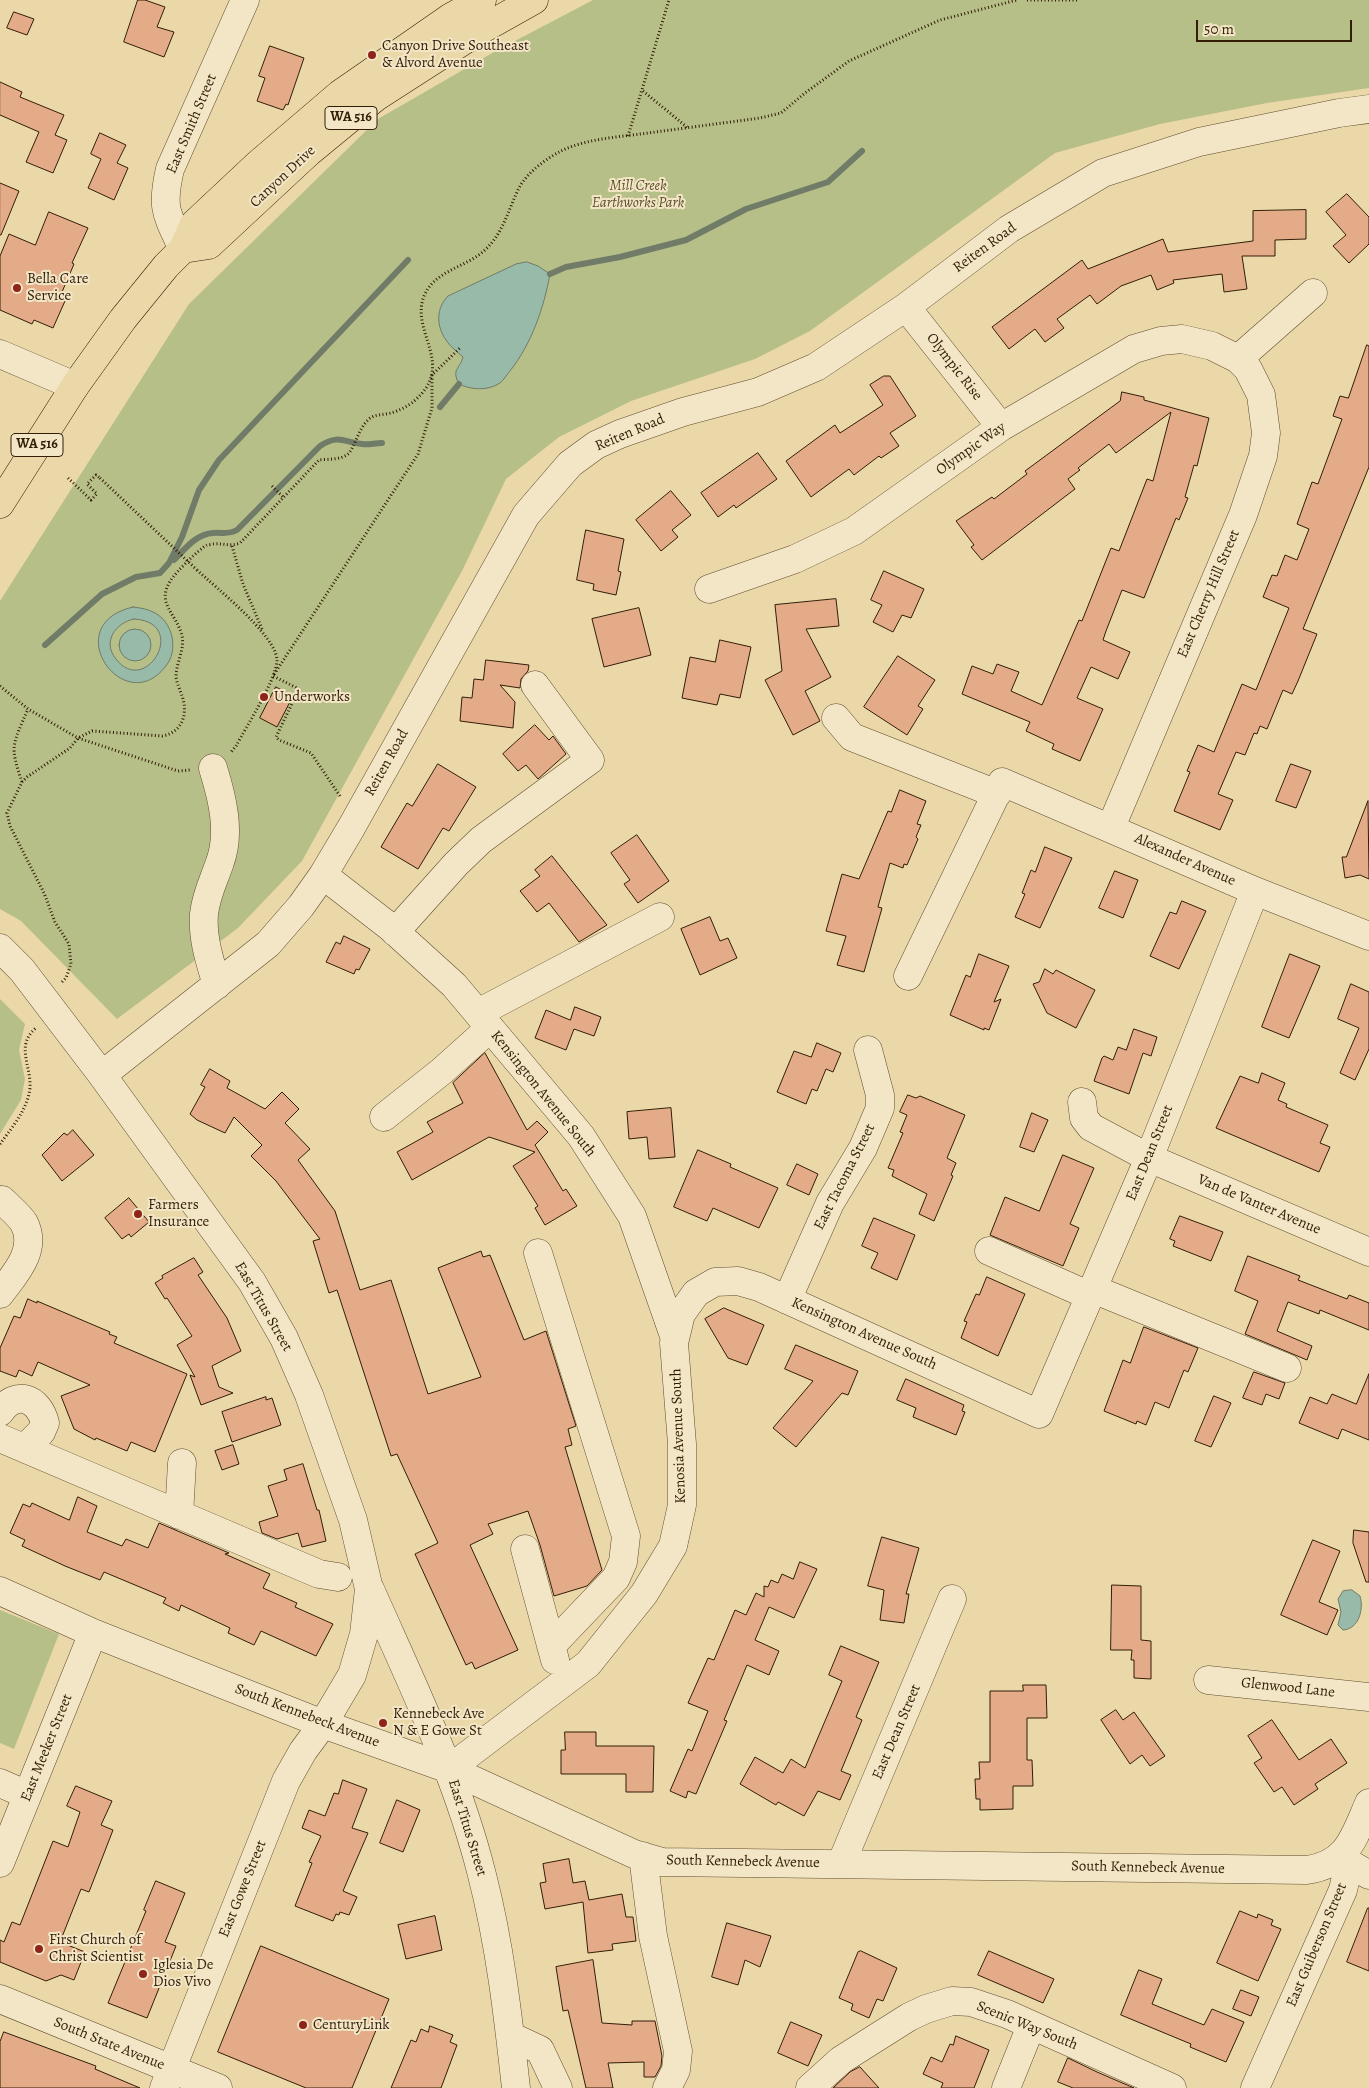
<!DOCTYPE html>
<html>
<head>
<meta charset="utf-8">
<style>
	body { margin:0 }
	#map { position:relative; width:1369px; height:2088px; overflow:hidden; background:#ebd8a8; font-family:Alegreya,serif }
	canvas { display:block }
	.scale { position:absolute; left:1196px; top:20px; width:156px; height:22px; box-sizing:border-box; border:2px solid #331d07; border-top:0; padding-left:6px; font-size:15px; line-height:18px; white-space:nowrap; color:#331d07; -webkit-text-stroke:4px #f2e6c6; paint-order:stroke }
</style>
</head>
<body>
<div id="map">
<canvas width="1369" height="2088"></canvas>
<div class="scale">50 m</div>
</div>
<script>
const g = document.querySelector('canvas').getContext('2d');
g.lineJoin = 'round';
function paint(path, color) {
  g.fillStyle = color;
  g.fill(path, 'evenodd');
}
function stroke(path, color, width, dash) {
  g.strokeStyle = color;
  g.lineWidth = width;
  g.lineCap = dash ? 'butt' : 'round';
  g.setLineDash(dash || []);
  g.stroke(path);
}
function label(font, color, halo, rows, align = 'center') {
  g.font = font + ' Alegreya,serif';
  g.lineWidth = 4;
  g.setLineDash([]);
  g.textBaseline = 'middle';
  g.strokeStyle = halo;
  g.fillStyle = color;
  for (const [text, x, y, turn = 0] of rows) {
    g.save();
    g.translate(x, y);
    g.rotate((+turn || 0) * Math.PI / 180);
    g.textAlign = isNaN(turn) ? turn : align;
    if (halo) g.strokeText(text, 0, 0);
    g.fillText(text, 0, 0);
    g.restore();
  }
}
paint(new Path2D(`
	M593,0H1369V88L1267,103L1160,124L1055,153L810,331L755,359L631,401L559,437L506,479L463,569L302,861L238,928L117,1019L21,921L0,909V601L189,304L378,119L494,52Z
	M0,999L25,1024L19,1050L25,1079L21,1100L0,1134Z
	M0,1610L59,1634L14,1749L0,1743Z`), '#b7bf88');
const water = new Path2D(`
	M527,262L538,266L550,274C544,307 532,343 510,371C507,374 504,380 500,383C488,391 471,390 459,384C451,369 460,369 463,357C458,352 450,347 446,340C436,326 436,308 448,296L516,264Z
	M133,607C141,608 148,609 155,613C172,622 178,647 168,663C127,724 55,625 133,607ZM134,619C190,622 146,698 116,659C102,642 115,623 134,619Z
	M119 645a16 16 0 1 1 32 0a16 16 0 1 1-32 0Z
	M1352,1590L1360,1596C1364,1609 1359,1629 1343,1630L1338,1625L1341,1612L1338,1599L1343,1591Z`);
paint(water, '#98baa8');
stroke(water, '#707b68', 1);
stroke(new Path2D(`
	M550,274L566,267L620,257L686,240L746,209L828,182L862,151
	M440,407L459,384
	M174,560C185,549 196,534 213,533C222,532 228,535 237,530L320,446C339,434 343,442 362,444C368,445 375,443 382,443
	M45,645L102,594L136,577L160,573L169,563L182,537L199,490L219,460L408,260`), '#707b68', 6);
const building = new Path2D(`
	M138,0H145L165,7L157,27L174,32L164,57L124,42Z
	M14,12L34,19L27,35L7,28Z
	M270,46L304,58L288,105L286,104L283,110L257,101L265,78L259,76Z
	M0,82L22,92L20,97L64,115L55,135L67,140L53,173L26,162L39,132L0,115Z
	M100,133L126,145L117,163L128,168L114,200L88,188L101,159L91,154Z
	M0,183L19,191L1,235H0Z
	M1347,194L1369,217V244L1349,263L1333,246L1346,235L1326,212Z
	M1306,210V239L1275,240V256H1242L1247,289L1224,292L1222,274L1173,280L1174,283L1157,290L1151,275L1121,286L1097,304L1090,295L1057,319L1064,328L1045,342L1035,329L1009,349L992,327L1082,260L1088,269L1163,239L1168,252L1253,241V211Z
	M49,212L88,228L72,263L74,264L59,299L65,301L53,328L34,320L32,324L0,310V256L9,234L35,245Z
	M1367,345L1369,346V467L1303,629L1317,634L1298,681L1292,694L1283,690L1267,729L1260,726L1257,734L1254,733L1245,755L1236,752L1218,794L1233,800L1220,830L1174,811L1190,772L1187,771L1198,745L1214,752L1242,684L1256,690L1289,608L1263,597L1272,575L1277,576L1285,555L1297,560L1309,529L1297,524L1312,482L1318,484L1342,419L1333,416L1340,396L1348,398Z
	M884,376H890L916,416L890,433L899,446L881,458L879,456L854,475L849,469L811,497L786,461L835,425L840,433L883,405L870,385Z
	M1122,392L1144,397V400L1209,418L1197,466L1194,465L1185,497L1188,498L1179,520L1176,518L1144,598L1122,590L1106,631L1103,640L1130,652L1118,679L1091,667L1077,698L1103,709L1080,761L1052,749L1054,744L1026,731L1030,722L962,694L972,666L993,674L997,664L1019,672L1011,691L1042,705L1079,620L1082,621L1111,548L1119,551L1147,479L1153,481L1171,412L1116,453L1109,444L1078,468L1080,470L1068,479L1075,489L982,560L971,547L974,545L956,521L992,497L994,499L1027,474L1025,471L1120,401Z
	M758,453L777,479L736,508L734,505L718,517L701,493Z
	M671,491L691,515L672,530L678,537L661,551L636,520Z
	M586,530L624,539L618,571L621,572L616,595L593,590L594,584L577,580Z
	M884,571L924,589L911,618L902,615L893,632L873,622L882,605L871,600Z
	M836,599L839,626L806,629L831,677L805,691L820,721L793,735L765,680L782,671L775,605Z
	M639,608L651,655L604,667L592,619Z
	M720,640L751,647L740,698L720,694L717,705L682,698L690,657L715,662Z
	M898,656L935,680L918,706L923,709L907,735L864,707Z
	M486,660L529,665L528,671L521,679L520,688L500,685L515,702L513,728L460,721L462,697L472,698L474,679L483,680Z
	M276,687L293,696L277,727L260,718Z
	M535,725L549,740L553,736L566,754L538,779L526,765L518,771L503,754Z
	M438,764L476,787L449,831L443,828L418,869L381,847L407,803L412,806Z
	M1291,764L1311,771L1296,808L1276,801Z
	M900,790L926,801L917,824L921,825L916,837L918,839L907,865L904,864L903,868L890,863L878,907L882,908L864,972L837,965L846,936L826,931L842,874L859,879L888,811L891,812Z
	M1368,801L1369,879L1360,875L1345,878L1342,857H1346Z
	M637,835L669,881L638,903L624,884L630,880L611,853Z
	M1045,847L1072,858L1040,928L1015,917L1025,894L1022,893L1031,870L1035,872Z
	M552,856L607,925L579,942L549,903L537,912L520,891L540,876L535,870Z
	M1115,871L1138,880L1123,918L1099,908Z
	M1182,901L1206,911L1179,969L1150,956L1170,912L1176,914Z
	M710,917L720,941L728,938L737,958L700,975L681,929Z
	M344,936L370,949L359,970L356,969L354,974L326,962L336,942L340,944Z
	M979,954L1009,966L994,1002L1001,999L989,1030L984,1028V1030L950,1015L966,975L970,977Z
	M1290,954L1320,966L1289,1038L1262,1027Z
	M1045,969L1053,974L1056,970L1095,990L1076,1028L1047,1013L1033,984L1039,982Z
	M1351,984L1369,992V1049L1355,1080L1340,1073L1359,1028L1338,1019Z
	M575,1007L601,1017L594,1036L574,1029L566,1050L535,1038L546,1010L570,1020Z
	M1134,1029L1157,1037L1151,1056L1143,1053L1129,1094L1094,1081L1102,1058L1104,1056L1113,1060L1118,1047L1126,1050Z
	M817,1043L841,1053L833,1072L826,1069L817,1091L812,1089L806,1104L777,1092L794,1051L811,1057Z
	M485,1053L527,1130L537,1121L548,1132L535,1145L563,1191L566,1189L577,1206L545,1225L535,1208L538,1206L513,1166L535,1152L489,1137L412,1180L397,1152L433,1132L427,1122L463,1103L453,1083Z
	M210,1069L230,1081L227,1088L265,1109L282,1092L299,1109L285,1123L310,1149L298,1160L335,1211L360,1290L391,1280L428,1394L481,1377L438,1268L481,1251L483,1257L490,1255L524,1340L546,1331L576,1426L568,1429L572,1445L565,1447L602,1570L587,1586L554,1596L540,1545L528,1511L488,1524L493,1534L470,1545L518,1650L475,1669L472,1662L466,1665L415,1554L438,1543L397,1454L391,1456L337,1290L329,1293L313,1241L320,1239L276,1181L251,1156L262,1145L234,1117L225,1133L197,1120L190,1114L205,1087L201,1085Z
	M1262,1073L1285,1083L1278,1100L1287,1104L1286,1107L1328,1125L1320,1143L1330,1147L1319,1172L1216,1128L1240,1076L1258,1083Z
	M908,1095L916,1098L920,1096L965,1115L947,1158L956,1163L951,1175L953,1176L934,1221L919,1214L927,1194L892,1176L894,1170L888,1168L903,1133L900,1132L907,1115L900,1112Z
	M671,1108L675,1157L649,1159L647,1137L629,1139L627,1112Z
	M1032,1113L1048,1120L1034,1152L1020,1147Z
	M73,1130L94,1155L62,1181L42,1155L64,1133L67,1135Z
	M698,1150L731,1164L730,1167L778,1188L759,1228L713,1208L707,1221L674,1207Z
	M1063,1155L1094,1168L1070,1224L1079,1228L1063,1266L990,1235L1005,1197L1039,1211Z
	M797,1164L818,1174L809,1195L787,1185Z
	M129,1198L149,1222L131,1237L129,1234L122,1239L105,1218Z
	M1180,1216L1223,1232L1211,1261L1173,1246L1175,1241L1170,1239Z
	M874,1218L915,1235L897,1280L871,1268L878,1253L862,1246Z
	M1248,1256L1300,1276L1298,1280L1347,1299L1349,1295L1369,1303V1330L1320,1310L1319,1314L1288,1302L1277,1331L1312,1346L1307,1360L1245,1334L1258,1301L1235,1291Z
	M194,1258L203,1272L198,1275L227,1318L241,1351L212,1366L219,1387L233,1393L201,1405L190,1375L195,1377L177,1345L192,1336L167,1298L165,1299L155,1283L163,1278L162,1276Z
	M987,1277L1025,1294L998,1356L961,1338L967,1322L964,1321L976,1294L979,1295Z
	M28,1299L37,1303V1301L110,1332L109,1334L117,1337L114,1343L187,1374L155,1452L131,1442L127,1451L96,1438L95,1440L74,1429L61,1396L90,1385L38,1362L32,1376L19,1370L16,1377L0,1371V1348L14,1316L20,1318Z
	M724,1308L764,1325L747,1365L728,1358L705,1319Z
	M1144,1327L1198,1348L1188,1372L1184,1370L1169,1408L1155,1402L1146,1425L1137,1421L1136,1424L1104,1411L1123,1360L1130,1363Z
	M796,1345L858,1371L848,1395L842,1393L796,1447L773,1428L813,1381L785,1369Z
	M1254,1372L1285,1383L1279,1399L1266,1394L1262,1405L1243,1398Z
	M1369,1374V1440L1342,1429L1338,1439L1299,1423L1310,1397L1327,1404L1332,1394L1356,1404Z
	M906,1379L964,1405L962,1411L965,1412L956,1435L913,1417L916,1408L897,1400Z
	M1214,1396L1231,1403L1211,1447L1195,1441Z
	M266,1397V1400L272,1398L281,1425L232,1442L222,1412Z
	M233,1445L239,1464L222,1470L215,1451Z
	M303,1464L317,1510H319L326,1541L302,1547L298,1533L277,1539L262,1533L259,1522L278,1516L268,1486L287,1480L284,1470Z
	M78,1497L97,1506L87,1532L122,1546L126,1539L148,1548L159,1523L229,1553L225,1554L270,1574L263,1588L297,1603L295,1607L333,1624L316,1656L261,1631L254,1645L228,1633L230,1628L181,1605L179,1611L163,1603L166,1598L104,1572L100,1580L65,1566L22,1546L25,1540L10,1533L23,1504L30,1507L32,1503L69,1520Z
	M1354,1530L1369,1532V1582H1366L1353,1543Z
	M882,1537L919,1548L906,1594H909L904,1623L880,1620L884,1590L868,1586Z
	M1313,1540L1340,1551L1319,1602L1338,1610L1327,1635L1281,1615Z
	M800,1562L817,1569L794,1618L769,1607L755,1640L779,1651L769,1675L747,1665L724,1720L727,1721L696,1794L688,1791L686,1798L670,1791L688,1749L692,1751L708,1711L688,1703L708,1658L714,1660L735,1610L746,1615L756,1593L764,1597V1586L768,1587L771,1580L778,1583L782,1574L793,1579Z
	M1112,1585L1141,1586V1640L1151,1641V1679L1134,1678V1660H1131L1132,1650H1111Z
	M841,1646L879,1662L856,1717L862,1720L841,1771L851,1775L840,1800L818,1791L804,1816L778,1802L776,1805L740,1784L755,1757L783,1773L791,1759L805,1768L842,1681L829,1675Z
	M1023,1685H1046L1047,1718H1027V1760H1032L1033,1786H1013V1809L980,1810V1799H976L975,1779H980L979,1762H990V1691H1023Z
	M1116,1710L1123,1720L1134,1712L1165,1756L1150,1766L1142,1755L1130,1764L1101,1720Z
	M1272,1720L1299,1760L1331,1739L1347,1763L1315,1784L1318,1789L1294,1805L1282,1787L1274,1792L1254,1763L1262,1758L1248,1736Z
	M565,1732H596V1746H654L653,1792H626V1774H561V1750H565Z
	M343,1780L367,1789L352,1828L368,1833L343,1891L357,1897L349,1915L340,1912L339,1915L336,1914L333,1921L295,1906L312,1863L309,1862L321,1836L302,1828L309,1810L325,1816L334,1793L338,1794Z
	M76,1786L112,1801L101,1825L113,1830L89,1892L81,1889L60,1942L85,1952L74,1980L61,1975L46,1981L0,1962V1940L4,1942L12,1922L20,1925L53,1841L68,1847L80,1812L67,1806Z
	M397,1800L420,1810L403,1852L380,1843Z
	M569,1859L573,1883L585,1881L589,1900L622,1894L626,1917H633L636,1941L612,1944L613,1950L588,1953L583,1902L545,1909L540,1883L546,1882L543,1864Z
	M156,1881L185,1893L165,1942L176,1946L147,2018L108,2003L146,1911L144,1910Z
	M1368,1908H1369V1971L1347,1962Z
	M1240,1911L1257,1918L1258,1914L1273,1920L1271,1925L1281,1929L1258,1981L1217,1963Z
	M435,1916L442,1950L406,1959L398,1925Z
	M727,1923L771,1936L760,1967L745,1960L738,1985L712,1977Z
	M261,1946L389,1999L352,2088H306L218,2052Z
	M861,1951L897,1968L883,2001L877,1999L869,2018L851,2010L853,2004L839,1998L858,1952Z
	M989,1951L1054,1979L1043,2003L978,1975Z
	M593,1960L602,2023L632,2025V2021H655L662,2056L661,2066L655,2077H644V2062L608,2063L613,2088H586L568,2010L563,2011L556,1967Z
	M1139,1970L1162,1979L1152,2004L1204,2025L1212,2009L1244,2022L1226,2062L1190,2047L1191,2044L1121,2015Z
	M1241,1990L1259,1997L1251,2016L1233,2009Z
	M791,2022L822,2035L808,2066L778,2053Z
	M430,2026L453,2035L450,2042L457,2045L441,2088H391L411,2040L416,2042L421,2029L428,2032Z
	M4,2032L96,2066L95,2069L140,2088H0V2042Z
	M956,2036L989,2050L974,2088H941L943,2083L923,2074L931,2057L942,2062L950,2044L953,2045Z
	M1068,2058L1097,2072L1134,2088H1073L1058,2082Z
	M860,2067L879,2088H833L850,2072Z`);
paint(building, '#e3ab87');
stroke(building, '#331d07', 1);
const minor = new Path2D(`
	M183,249C166,213 161,208 170,169L245,0
	M906,307L1001,427
	M0,354L75,386
	M1238,359L1313,293
	M709,589L795,559L854,531L1001,427L1134,349L1161,341L1182,339L1212,346L1238,359L1248,369L1261,395L1266,433L1263,456L1243,515L1111,827
	M836,718L852,737L997,794
	M213,768C222,797 231,832 220,862C214,880 206,895 204,914C202,938 210,962 217,985
	M323,875L390,927L454,985L581,1136L632,1216L674,1336
	M395,932L456,864L481,840L590,760L535,685
	M0,948L22,970L102,1075L252,1282L284,1338L309,1395L353,1520L369,1589L364,1634L352,1675L323,1724L303,1751L286,1781L164,2088
	M908,976L1002,782L1255,891L1369,936
	M478,1013L660,917
	M102,1075L268,944L301,906L323,875L351,828L526,515L570,464L596,445L620,434L683,412L758,392L816,367L906,307L1009,229L1103,173L1199,142L1339,113L1369,109
	M1082,1102L1084,1118L1091,1127L1149,1158L1369,1252
	M384,1117L442,1071L490,1028
	M0,1202L2,1200C9,1207 19,1215 24,1223C38,1250 15,1274 0,1294
	M989,1251L1090,1296
	M538,1253L626,1536L623,1562L616,1578L551,1646
	M1093,1289L1287,1368
	M787,1300L830,1203L863,1148L880,1108V1095L868,1050
	M0,1412C16,1389 39,1398 45,1423L41,1432L25,1448
	M0,1438L319,1574L338,1577
	M179,1515L182,1463
	M525,1549L555,1660
	M370,1589C411,1682 457,1775 482,1875C500,1945 508,2016 516,2088
	M0,1591L93,1633L323,1724L449,1769L634,1854L662,1862L1307,1870C1348,1864 1354,1837 1369,1803
	M1208,1680L1369,1697
	M449,1769L588,1664L644,1594L673,1546L682,1505V1444L674,1343L681,1314L696,1293L715,1282L738,1281L759,1287L1039,1414L1149,1158L1255,891
	M0,1783L27,1795
	M643,1856L653,1936L678,2051L676,2070L667,2088
	M1340,1858L1369,1875
	M0,1863L93,1633
	M841,1864L952,1599
	M0,1999L218,2088
	M510,2036L540,2050L558,2088
	M810,2088L841,2060L909,2017L926,2009L952,2001L971,2002L1007,2014L1172,2088
	M1006,2088L1031,2026
	M1255,2088L1343,1890L1346,1877L1340,1858`);
const major = new Path2D(`
	M183,249L209,245L309,152L376,97L477,32L534,0
	M0,504L75,386L123,319L166,266L183,249L194,224L257,165L340,94L451,17L482,0`);
stroke(minor, '#614c2f', 29);
stroke(major, '#331d07', 29);
stroke(new Path2D(`
	M1027,0H1078
	M643,91L688,128
	M628,136L669,0
	M68,478L91,500L97,494L87,484L96,475L100,478
	M272,486L283,497
	M232,546L243,584L262,629
	M197,570C215,587 276,635 277,660C277,679 246,727 236,746L231,752
	M0,686L28,709L78,738L178,771L190,770
	M22,782C9,745 13,744 28,709
	M340,796L311,753L279,740L276,737L299,689L273,676L418,454L432,408V375L461,347
	M62,982L66,978L71,964L69,944L55,922L44,893L10,826L7,813L22,782L27,777L70,748L78,738L92,731L162,736C180,733 188,717 183,699C181,692 177,684 176,677C176,663 185,649 182,636C177,614 155,603 171,580C175,573 200,548 207,545C209,545 212,544 214,544C224,543 230,547 240,543L319,460C327,459 341,460 348,454C355,447 358,429 369,419C375,414 383,415 391,413C398,411 409,406 414,401C456,366 412,334 423,299C432,270 467,268 486,249C504,232 509,207 520,186C529,171 547,158 563,150C590,138 620,137 648,133C685,128 723,123 760,118L781,113L805,93L849,61L940,20L1017,0
	M0,1144C11,1129 25,1112 29,1094C35,1070 13,1047 36,1028`), '#331d07', 3, [1, 2.5]);
stroke(minor, '#f2e6c6', 28);
stroke(major, '#ebd8a8', 28);
stroke(new Path2D(`
	M100,478L197,570`), '#331d07', 3, [1, 2.5]);
for (const [x, y, r, color] of [
	[372,55,5,"#8f2418"],
	[17,288,5,"#8f2418"],
	[264,697,5,"#8f2418"],
	[138,1214,5,"#8f2418"],
	[383,1723,5,"#8f2418"],
	[39,1949,5,"#8f2418"],
	[143,1974,5,"#8f2418"],
	[303,2025,5,"#8f2418"]
]) {
  const dot = new Path2D();
  dot.arc(x, y, r, 0, 2 * Math.PI);
  g.fillStyle = color;
  g.fill(dot);
  stroke(dot, '#f2e6c6', 2);
}
for (const [x, y, w] of [
	[351,118,52],
	[37,445,52]
]) {
  const box = new Path2D();
  box.roundRect(x - w / 2, y - 11.5, w, 23, 4);
  g.fillStyle = '#f2e6c6';
  g.fill(box);
  stroke(box, '#331d07', 1);
}
label('bold 14px', '#331d07', null, [
	["WA 516",351,118],
	["WA 516",37,445]
]);
label('15px', '#331d07', '#f2e6c6', [
	["Canyon Drive Southeast",382,46],
	["& Alvord Avenue",382,63],
	["Bella Care",27,279],
	["Service",27,296],
	["Underworks",274,697],
	["Farmers",148,1205],
	["Insurance",148,1222],
	["Kennebeck Ave",393,1714],
	["N & E Gowe St",393,1731],
	["First Church of",49,1940],
	["Christ Scientist",49,1957],
	["Iglesia De",153,1965],
	["Dios Vivo",153,1982],
	["CenturyLink",313,2025]
], 'left');
label('15px', '#331d07', '#f2e6c6', [
	["East Smith Street",192,124,-67],
	["Canyon Drive",283,177,-43],
	["Reiten Road",985,248,-36],
	["Olympic Rise",954,367,52],
	["Reiten Road",630,433,-23],
	["Olympic Way",971,449,-35],
	["East Cherry Hill Street",1209,594,-67],
	["Reiten Road",387,763,-61],
	["Alexander Avenue",1185,860,24],
	["Kensington Avenue South",543,1094,51],
	["East Dean Street",1150,1153,-68],
	["East Tacoma Street",845,1177,-63],
	["Van de Vanter Avenue",1259,1205,23],
	["East Titus Street",263,1307,60],
	["Kensington Avenue South",864,1334,24],
	["Kenosia Avenue South",679,1436,-92],
	["Glenwood Lane",1288,1688,6],
	["South Kennebeck Avenue",307,1716,21],
	["East Dean Street",897,1732,-67],
	["East Meeker Street",47,1748,-68],
	["East Titus Street",467,1828,73],
	["South Kennebeck Avenue",743,1862,1],
	["South Kennebeck Avenue",1148,1868,1],
	["East Gowe Street",243,1889,-68],
	["East Guiberson Street",1317,1945,-67],
	["Scenic Way South",1027,2026,22],
	["South State Avenue",109,2044,22]
]);
label('italic 15px', '#5b4e2e', '#f2e6c6', [
	["Mill Creek",638,186],
	["Earthworks Park",638,203]
]);
</script>
</body>
</html>
